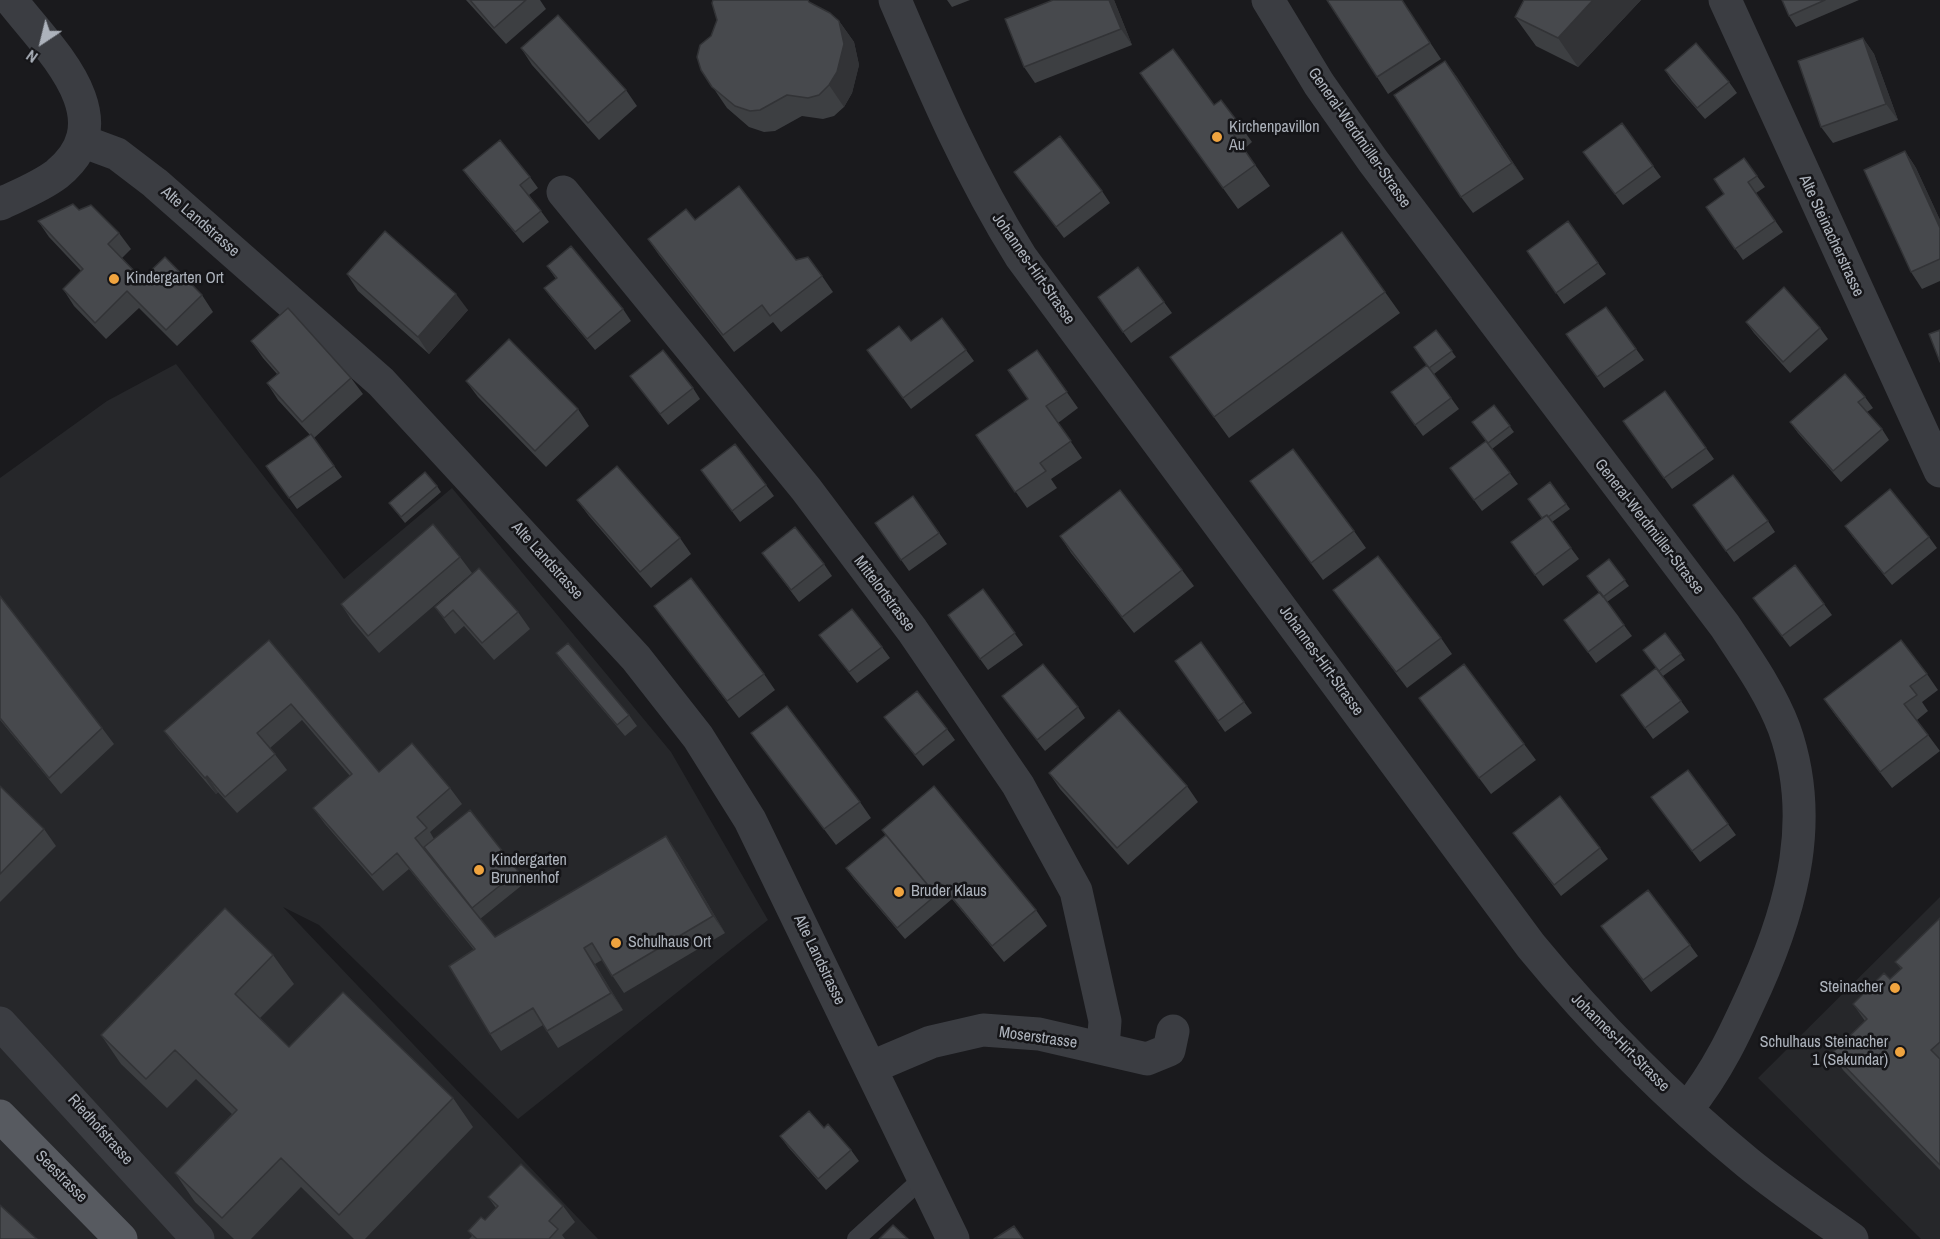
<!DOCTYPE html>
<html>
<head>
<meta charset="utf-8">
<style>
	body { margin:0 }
	#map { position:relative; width:1940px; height:1239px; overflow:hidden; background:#1a1a1d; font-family:"Archivo Narrow",sans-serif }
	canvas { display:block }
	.north { position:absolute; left:12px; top:12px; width:60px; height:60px; -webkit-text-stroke:4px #151518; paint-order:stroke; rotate:215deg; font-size:16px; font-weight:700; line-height:24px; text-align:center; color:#adb3bc }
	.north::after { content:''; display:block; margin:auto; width:21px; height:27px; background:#adb3bc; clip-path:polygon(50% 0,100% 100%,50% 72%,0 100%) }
</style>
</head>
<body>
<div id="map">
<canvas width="1940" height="1239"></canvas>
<div class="north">N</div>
</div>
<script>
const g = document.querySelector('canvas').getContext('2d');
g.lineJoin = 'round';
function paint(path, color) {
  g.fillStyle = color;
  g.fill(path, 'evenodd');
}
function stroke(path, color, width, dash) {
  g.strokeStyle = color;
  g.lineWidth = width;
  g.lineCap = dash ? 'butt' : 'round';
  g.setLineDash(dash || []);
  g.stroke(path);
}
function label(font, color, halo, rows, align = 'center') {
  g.font = font + ' "Archivo Narrow",sans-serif';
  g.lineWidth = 5;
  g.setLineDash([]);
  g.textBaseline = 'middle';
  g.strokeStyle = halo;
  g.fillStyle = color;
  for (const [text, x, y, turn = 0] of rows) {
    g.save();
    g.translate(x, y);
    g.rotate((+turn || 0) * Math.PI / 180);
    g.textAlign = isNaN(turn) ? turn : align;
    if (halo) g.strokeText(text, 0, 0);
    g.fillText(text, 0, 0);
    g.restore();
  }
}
paint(new Path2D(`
	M176,364L344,579L452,488L671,752L768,920L518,1119L319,925L283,907L598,1239H0V478L107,401Z
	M1940,897V1239H1921L1758,1078Z`), '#26272a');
stroke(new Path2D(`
	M856,1239L923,1178`), '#3b3d42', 18);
stroke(new Path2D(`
	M895,0C933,89 969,174 1021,257L1531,946C1596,1025 1669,1098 1748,1163C1781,1190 1817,1214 1852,1239
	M1268,0L1319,84L1373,161L1725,626C1746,658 1770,691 1784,728C1816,817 1793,904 1756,987C1736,1031 1718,1071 1687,1109
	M1725,0L1940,471
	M82,141L117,154L155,183L381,382L636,658L698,737L750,820L953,1239
	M563,192L806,489L912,630L1018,785L1076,891L1105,1021L1103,1048
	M0,204C19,195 40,187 57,174C126,118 48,48 11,0
	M0,1023L198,1239
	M872,1067L931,1042L983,1030L1039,1034L1147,1059L1169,1050L1173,1031`), '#3b3d42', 33);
stroke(new Path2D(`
	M0,1116L121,1239`), '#575a60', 33);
paint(new Path2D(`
	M466,0H540L546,9L506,44Z
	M947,0H970L952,7Z
	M1053,0H1114L1132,45L1035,83L1024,67Z
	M1402,0L1441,59L1388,94L1377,77Z
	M1641,0L1578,67L1536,46L1515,17Z
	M1782,0H1859L1796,27L1789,16Z
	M814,4L839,21L854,42L859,65L852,93L844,107L834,116L823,119L802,116L775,131L764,132L749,127L727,108L701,70Z
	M1863,38L1874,54L1898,120L1833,143L1821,127Z
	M521,48L626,90L637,106L599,140L532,65Z
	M1445,61L1524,179L1473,213L1461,197Z
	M1665,70L1729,82L1737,93L1705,119L1672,81Z
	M1155,94L1214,105L1237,121L1252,142L1244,149L1270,186L1238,209Z
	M1905,151L1916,168L1940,220V281L1922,289L1911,272Z
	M1583,152L1653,166L1661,177L1623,205Z
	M1744,158L1765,187L1756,193L1783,232L1743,260L1706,207L1724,194Z
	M463,170L530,177L538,188L529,195L549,222L523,243L471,181Z
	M1014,172L1102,191L1110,203L1064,238Z
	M79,210L119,233L131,249L122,258L142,279L202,295L213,312L177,346L139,308L106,339L74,306L63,289L81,271L49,237L38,221Z
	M695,220L796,260L822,276L833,292L781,332L773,322L734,352L659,255L648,239Z
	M1568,221L1606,274L1564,304L1527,251Z
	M547,266L623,309L631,321L595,350L552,299L544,288L556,279Z
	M347,274L468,310L429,354L358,291Z
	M1385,292L1400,313L1229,438L1170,357Z
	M1098,297L1164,302L1172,313L1131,343Z
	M1606,307L1644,360L1604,388L1566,334Z
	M1746,322L1820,328L1828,339L1790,373L1754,333Z
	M1436,330L1456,357L1434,374L1459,409L1423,436L1399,403L1427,365Z
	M251,341L351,378L363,394L314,438L342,477L297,509L266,466L310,435L278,400L267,383L277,374L263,358Z
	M911,341L966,350L974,361L911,409L867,350Z
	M1037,350L1078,408L1058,423L1082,458L1051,479L1057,488L1027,508L976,435L1028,399Z
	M630,376L693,388L700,399L668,425Z
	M466,381L578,409L589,426L546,467L478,397Z
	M1665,391L1714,459L1672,489L1623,421Z
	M1865,397L1873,408L1867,412L1882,429L1889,440L1841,482L1798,433L1790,422Z
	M1494,405L1514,432L1492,449L1518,484L1482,511L1450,468L1491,448L1472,422Z
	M701,470L766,485L774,496L740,522Z
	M1250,481L1354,531L1366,548L1323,580Z
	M1550,482L1570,509L1552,522L1579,559L1543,586L1511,542L1542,518Z
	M437,486L441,492L405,523L389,503Z
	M913,496L947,544L909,571L875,523Z
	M577,500L680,538L691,554L651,588L589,516Z
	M1693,505L1768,521L1775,532L1734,562Z
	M1845,526L1929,537L1937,548L1892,585L1853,537Z
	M1060,536L1182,570L1194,586L1134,633L1071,553Z
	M762,553L824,564L832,576L799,602Z
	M460,557L472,573L379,653L352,621L341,604Z
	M1609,559L1629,586L1607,602L1632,636L1596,663L1564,620L1599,593Z
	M983,589L1023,645L988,670L948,615Z
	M1333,590L1441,638L1452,654L1407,688Z
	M0,596L102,728L114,744L61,794L0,720Z
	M1753,598L1824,604L1832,615L1790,647Z
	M654,606L764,674L775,690L739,718Z
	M435,607L518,612L530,629L494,660L464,626L455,634Z
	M1665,633L1685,660L1663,676L1643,650Z
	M819,635L882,647L890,658L857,683Z
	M269,640L379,772L450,788L462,804L430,832L434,839L518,871L526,882L480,919L495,937L677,852L725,933L624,993L602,960L595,964L623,1010L558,1048L543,1025L501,1051L490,1034L474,950L409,869L383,891L325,824L313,808L350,776L302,720L270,748L287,770L237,813L218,792L216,794L176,747L164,731Z
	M1201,642L1252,713L1225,732L1175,661Z
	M556,653L629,715L637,726L625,736L564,664Z
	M1927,674L1938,690L1922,702L1928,711L1917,720L1940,751L1892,788L1836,716L1824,699Z
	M1621,695L1681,701L1689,712L1653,739Z
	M1002,696L1078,707L1085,718L1045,751Z
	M1419,698L1524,744L1536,760L1491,794Z
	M884,717L947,729L955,740L923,766Z
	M751,733L860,802L871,818L836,845Z
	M1049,773L1187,786L1198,802L1128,865L1060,789Z
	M0,786L44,829L56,846L0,902Z
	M1651,797L1728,824L1736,835L1700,862Z
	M882,830L1036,910L1047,926L1004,962L952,899L905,939L854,879L846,868L886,835Z
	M1513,833L1600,848L1608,859L1561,896Z
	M1940,918V1170L1843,1070L1832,1053L1865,1021L1853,1004L1890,979L1901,969L1895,962Z
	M1601,926L1690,945L1698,956L1651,992Z
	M273,955L294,984L260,1018L289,1047L453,1098L473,1127L365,1239H354L301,1187L251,1239H234L195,1202L175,1173L232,1114L196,1079L167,1108L121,1064L101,1035Z
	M824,1128L851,1150L859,1161L826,1190L788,1147L780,1136Z
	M488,1197L563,1206L575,1222L562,1235L565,1239H469L472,1236L468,1231L485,1220L496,1208Z`), '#3d3f42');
paint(new Path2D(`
	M1109,0H1114L1132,45L1121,29Z
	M1593,0H1641L1578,67L1558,38Z
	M839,21L854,42L859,65L852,93L844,107L829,85Z
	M1863,38L1874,54L1898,120L1886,104Z
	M1445,61L1457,77L1524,179L1512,163Z
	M1905,151L1916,168L1940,220V228Z
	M456,294L468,310L429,354L418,337Z
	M207,776L218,792L216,794L205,778Z
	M666,836L677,852L725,933L713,916Z
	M584,948L595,964L623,1010L611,993Z`), '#323336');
const building = new Path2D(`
	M470,0H526L494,28Z
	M713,0H808L809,2L830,13L839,21L844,44L837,72L829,85L819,95L808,98L787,95L760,110L750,111L735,106L712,87L701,70L697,57L700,45L711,36L717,20L712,3Z
	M1053,0H1109L1121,29L1024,67L1005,19Z
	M1327,0H1402L1430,43L1377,77Z
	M1524,0H1593L1558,38L1515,17Z
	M1782,0H1825L1789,16Z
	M558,15L626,90L588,123L521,48Z
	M1863,38L1886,104L1821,127L1798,61Z
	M1696,43L1729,82L1697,108L1665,70Z
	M1173,49L1214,105L1221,100L1237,121L1229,128L1255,165L1223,188L1140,73Z
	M1445,61L1512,163L1461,197L1394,95Z
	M1622,123L1653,166L1615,194L1583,152Z
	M1060,136L1102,191L1056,227L1014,172Z
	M500,140L530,177L520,185L541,211L515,232L463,170Z
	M1905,151L1940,228V259L1911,272L1864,170Z
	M1744,158L1757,176L1748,182L1775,221L1735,249L1706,207L1724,194L1714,179Z
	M739,186L796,260L808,257L822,276L770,316L762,305L723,335L648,239L686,209L695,220Z
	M73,204L79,210L91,205L119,233L108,244L142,279L165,257L202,295L166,330L127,291L95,323L63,289L83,269L38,221Z
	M1568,221L1598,263L1556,293L1527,251Z
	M385,231L456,294L418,337L347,274Z
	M1342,232L1385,292L1214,417L1170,357Z
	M571,246L623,309L587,339L544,288L557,278L547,266Z
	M1138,267L1164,302L1123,332L1098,297Z
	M1784,287L1820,328L1783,362L1746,322Z
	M1606,307L1636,349L1597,377L1566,334Z
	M288,308L351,378L302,422L267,383L279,373L251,341Z
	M942,318L966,350L903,398L867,350L899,326L911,341Z
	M1436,330L1452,351L1429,368L1414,347Z
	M1940,330V362L1929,334Z
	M509,339L578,409L535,451L466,381Z
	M663,350L693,388L660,414L630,376Z
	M1037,350L1067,392L1046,406L1071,441L1040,463L1046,471L1015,492L976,435L1028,399L1008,370Z
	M1427,365L1451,398L1415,425L1391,392Z
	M1845,374L1865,397L1858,402L1882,429L1833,471L1790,422Z
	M1665,391L1706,448L1664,478L1623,421Z
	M1494,405L1510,426L1488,443L1472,422Z
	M311,434L334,466L289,498L266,466Z
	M1486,441L1510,473L1474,500L1450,468Z
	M735,444L766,485L732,511L701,470Z
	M1293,449L1354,531L1311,563L1250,481Z
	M617,466L680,538L640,572L577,500Z
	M425,472L437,486L401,517L389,503Z
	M1733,475L1768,521L1726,551L1693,505Z
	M1550,482L1566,504L1548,517L1547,515L1542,518L1528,499Z
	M1890,489L1929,537L1884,574L1845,526Z
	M1120,490L1182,570L1122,617L1060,536Z
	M913,496L939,533L901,560L875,523Z
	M1547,515L1571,548L1535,575L1511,542Z
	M433,524L460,557L368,636L341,604Z
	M795,527L824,564L791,590L762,553Z
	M1378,556L1441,638L1396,672L1333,590Z
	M1609,559L1625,580L1603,597L1587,576Z
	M1795,565L1824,604L1782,636L1753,598Z
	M479,568L518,612L482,643L453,610L444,618L435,607Z
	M691,578L764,674L727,701L654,606Z
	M983,589L1015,633L980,659L948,615Z
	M1600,592L1624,625L1588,652L1564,620Z
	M0,596L102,728L49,778L0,718Z
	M852,609L882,647L849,672L819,635Z
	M1665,633L1681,654L1659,671L1643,650Z
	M269,640L379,772L412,743L450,788L417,817L427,828L415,838L495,937L666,836L713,916L612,976L592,943L584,948L611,993L547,1031L533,1008L490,1034L449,966L475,949L397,853L372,875L313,808L352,774L291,704L257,733L275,754L225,797L207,776L205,778L164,731Z
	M1901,640L1927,674L1910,686L1917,695L1904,704L1928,735L1880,772L1824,699Z
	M1201,642L1244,702L1218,721L1175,661Z
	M568,643L629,715L617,725L556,653Z
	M1043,664L1078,707L1037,740L1002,696Z
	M1464,664L1524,744L1479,778L1419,698Z
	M1656,668L1681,701L1645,728L1621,695Z
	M917,691L947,729L915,755L884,717Z
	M787,706L860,802L824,829L751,733Z
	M1119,710L1187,786L1117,848L1049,773Z
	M1688,770L1728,824L1692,851L1651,797Z
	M0,786L44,829L0,874Z
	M934,786L1036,910L992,946L940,883L932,890L882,830Z
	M1560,796L1600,848L1554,885L1513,833Z
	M470,810L518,871L472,908L424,847Z
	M886,835L936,895L897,928L846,868Z
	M1648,890L1690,945L1643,980L1601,926Z
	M225,908L273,955L235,994L289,1047L343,992L453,1098L339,1215L281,1158L222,1218L175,1173L237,1110L175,1050L146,1079L101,1035Z
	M1940,918V1042L1931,1050L1940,1059V1165L1832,1053L1867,1019L1853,1004L1884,973L1890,979L1902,968L1895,962Z
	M809,1111L824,1128L828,1124L851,1150L818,1179L780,1136Z
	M521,1164L563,1206L549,1221L558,1229L549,1239H477L468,1231L481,1217L485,1220L498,1206L488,1197Z
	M0,1205L37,1239H0Z
	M893,1225L908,1239H879Z
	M1014,1226L1023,1239H994Z`);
paint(building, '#47494d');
stroke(building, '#323336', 1.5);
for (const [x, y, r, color] of [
	[1217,137,6,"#f0a43f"],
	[114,279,6,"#f0a43f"],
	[479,870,6,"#f0a43f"],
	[899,892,6,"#f0a43f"],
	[616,943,6,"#f0a43f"],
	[1895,988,6,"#f0a43f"],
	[1900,1052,6,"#f0a43f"]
]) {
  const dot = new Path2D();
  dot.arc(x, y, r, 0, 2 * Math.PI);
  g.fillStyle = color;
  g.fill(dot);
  stroke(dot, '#151518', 2);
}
label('16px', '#adb3bc', '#151518', [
	["Kirchenpavillon",1229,128],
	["Au",1229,146],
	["Kindergarten Ort",126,279],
	["Kindergarten",491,861],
	["Brunnenhof",491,879],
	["Bruder Klaus",911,892],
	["Schulhaus Ort",628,943],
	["Steinacher",1883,988,"right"],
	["Schulhaus Steinacher",1888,1043,"right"],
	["1 (Sekundar)",1888,1061,"right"]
], 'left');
label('16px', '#adb3bc', '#151518', [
	["General-Werdmüller-Strasse",1359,138,55],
	["Alte Landstrasse",200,222,41],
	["Alte Steinacherstrasse",1831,236,65],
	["Johannes-Hirt-Strasse",1033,269,55],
	["General-Werdmüller-Strasse",1649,527,52],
	["Alte Landstrasse",547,561,48],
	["Mittelortstrasse",884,594,53],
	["Johannes-Hirt-Strasse",1321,661,54],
	["Alte Landstrasse",819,960,64],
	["Moserstrasse",1038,1038,8],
	["Johannes-Hirt-Strasse",1620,1043,45],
	["Riedhofstrasse",100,1130,48],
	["Seestrasse",61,1177,45]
]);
</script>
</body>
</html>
